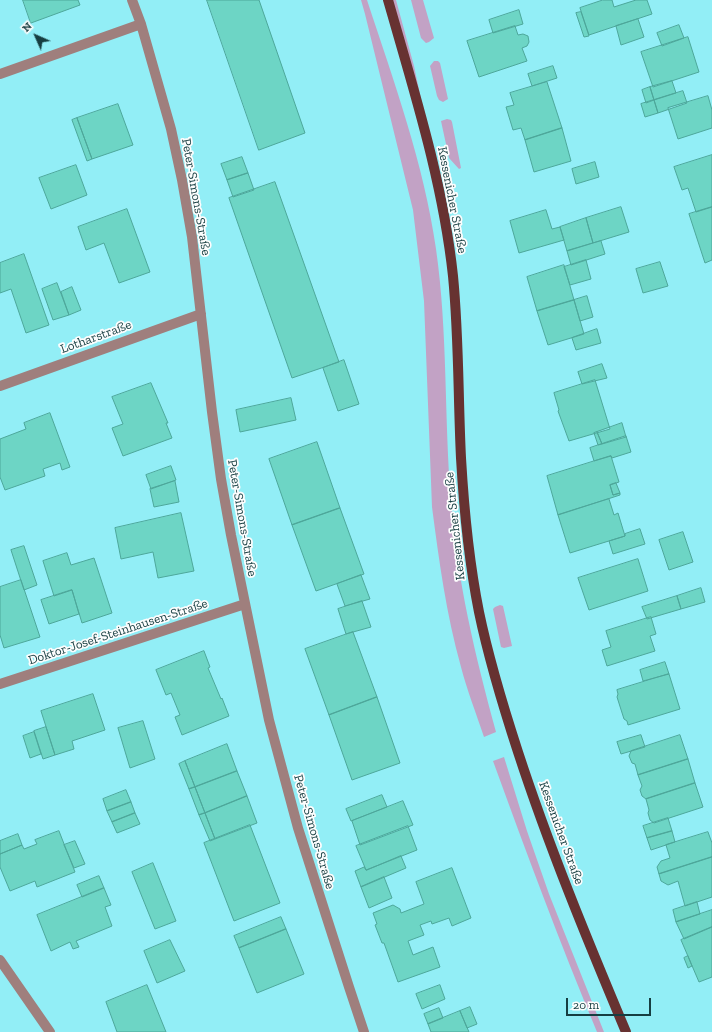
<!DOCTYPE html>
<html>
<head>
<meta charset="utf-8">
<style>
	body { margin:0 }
	#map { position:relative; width:712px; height:1032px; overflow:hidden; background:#92eef6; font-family:"Zilla Slab",serif }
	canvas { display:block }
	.north { position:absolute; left:16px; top:16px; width:40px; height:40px; -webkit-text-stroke:3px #fdfdfd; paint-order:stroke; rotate:315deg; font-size:11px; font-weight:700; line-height:16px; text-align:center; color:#163e41 }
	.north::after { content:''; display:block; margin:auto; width:14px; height:18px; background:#163e41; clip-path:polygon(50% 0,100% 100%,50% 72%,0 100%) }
	.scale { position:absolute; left:566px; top:998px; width:85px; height:18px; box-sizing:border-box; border:2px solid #163e41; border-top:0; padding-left:5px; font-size:12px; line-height:14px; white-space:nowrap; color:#163e41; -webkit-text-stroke:3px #fdfdfd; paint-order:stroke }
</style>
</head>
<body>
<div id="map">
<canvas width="712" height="1032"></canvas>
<div class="north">N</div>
<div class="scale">20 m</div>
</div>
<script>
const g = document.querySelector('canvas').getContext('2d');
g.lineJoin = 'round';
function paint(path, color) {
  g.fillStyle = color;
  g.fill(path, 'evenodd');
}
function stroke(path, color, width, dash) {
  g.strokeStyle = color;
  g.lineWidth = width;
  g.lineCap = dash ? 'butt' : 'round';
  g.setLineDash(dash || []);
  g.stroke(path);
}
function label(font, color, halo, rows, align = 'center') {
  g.font = font + ' "Zilla Slab",serif';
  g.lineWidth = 3.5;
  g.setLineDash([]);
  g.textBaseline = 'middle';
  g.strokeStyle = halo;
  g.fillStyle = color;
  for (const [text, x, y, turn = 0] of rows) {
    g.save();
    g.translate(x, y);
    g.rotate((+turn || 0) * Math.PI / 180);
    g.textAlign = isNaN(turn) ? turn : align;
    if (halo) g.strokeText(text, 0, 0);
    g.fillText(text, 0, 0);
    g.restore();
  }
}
paint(new Path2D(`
	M361,0H367C394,82 424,164 436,249C448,333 444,417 451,501C457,580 475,655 496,732L484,737C476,713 467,690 461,667C446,614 439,560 432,507L424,301L413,210L365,14Z
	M383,0H396L414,66L421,99Z
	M411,0H423L434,38L429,42L426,43L421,38Z
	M434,61H438L440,63L448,99L443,102L439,100L437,96L431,70L430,66Z
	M447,119L451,120L452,122L461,168L459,169L449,158L441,121Z
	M500,605L503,606L512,646L504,648L501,647L493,609L495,607Z
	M504,757L527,831L549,894L604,1032H597C560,943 526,852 493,761Z`), '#c2a2c5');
const building = new Path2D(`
	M23,0H78L80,5L31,23Z
	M207,0H259L305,133L259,150Z
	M603,0H612L614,7L636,0H647L652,14L589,35L580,8Z
	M519,10L523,24L493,33L489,20Z
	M581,12L589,36L584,37L576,13Z
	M638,19L644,37L621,45L616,26Z
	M679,25L684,38L662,46L657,33Z
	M515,26L518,35L523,34L528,36L529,42L527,46L522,48L527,61L479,77L467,41Z
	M688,37L699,72L653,87L641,52Z
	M553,66L557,78L532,86L528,74Z
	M672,81L676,93L654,100L650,87Z
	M547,82L562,128L525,140L521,128L513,130L506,107L514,105L510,93Z
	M650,87L654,100L646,103L642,90Z
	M683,91L687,103L658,113L654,100Z
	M708,96L712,110V128L678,139L668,108Z
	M654,100L658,113L645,117L641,104Z
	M118,104L133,145L92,159L77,118Z
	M77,118L92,159L87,161L72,120Z
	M562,128L571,161L534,172L525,140Z
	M712,155V207L696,212L688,188L682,190L674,167Z
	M242,157L248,173L227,180L221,164Z
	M595,162L599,177L576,184L572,169Z
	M76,165L87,195L51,209L39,178Z
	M248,173L254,190L233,197L227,180Z
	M275,182L339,362L292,378L229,198Z
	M621,207L629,232L593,243L586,218Z
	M712,207V260L705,263L689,214Z
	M127,209L150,272L119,283L104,243L86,250L78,227Z
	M546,210L552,229L560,227L564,240L519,253L510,221Z
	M586,218L593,243L567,251L560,227Z
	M601,241L605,254L571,265L567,251Z
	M24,254L49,325L26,333L11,289L0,293V263Z
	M586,260L591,279L570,285L564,267Z
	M660,262L668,286L643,293L636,269Z
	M564,265L574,300L537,311L527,277Z
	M57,283L69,315L53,320L42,289Z
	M72,287L81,310L69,315L61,292Z
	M587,296L593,317L580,321L574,300Z
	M574,300L584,334L548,345L537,311Z
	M597,329L601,343L576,350L572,338Z
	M344,360L359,404L338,411L323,368Z
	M602,364L607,378L582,384L578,372Z
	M595,380L610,429L569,441L558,411L559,410L554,393Z
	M151,383L168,423H166L172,438L123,456L112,428L123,424L112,397Z
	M291,398L296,420L240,432L236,410Z
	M50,413L70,467L62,470L60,463L43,469L45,476L5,490L0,477V439L26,429L24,423Z
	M622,423L626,437L602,444L597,432Z
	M597,432L602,444L598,445L594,433Z
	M626,436L631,452L612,458L611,456L594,461L590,448Z
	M317,442L340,508L292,525L269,459Z
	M611,456L619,482L610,485L613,495L620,493V495L558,515L547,476Z
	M171,466L176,480L151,489L146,475Z
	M175,481L179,502L154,507L150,489Z
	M616,483L620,493L613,495L610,485Z
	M609,499L614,515L618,513L625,536L570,553L558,515Z
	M340,508L364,574L316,591L292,525Z
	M181,513L194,571L158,578L153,552L121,559L115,528Z
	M640,529L645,544L613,554L609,541L625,536V534Z
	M683,532L693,562L669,570L659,540Z
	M24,546L37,585L24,590L11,550Z
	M67,553L71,565L94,558L112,613L82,623L72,590L54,596L43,561Z
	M638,559L648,591L589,610L578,578Z
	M361,575L370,599L345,606L337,584Z
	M21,580L40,637L4,648L0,635V587Z
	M701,588L705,602L681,609L677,596Z
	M72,590L79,614L49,624L41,600Z
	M677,596L681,609L647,619L642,607Z
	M362,601L371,627L346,634L338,609Z
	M651,617L656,634L650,636L655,651L607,666L602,650L611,647L606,631Z
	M353,632L377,697L329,715L305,649Z
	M204,651L210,667L208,668L221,699L222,698L229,716L182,735L175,717L180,715L171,693L166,695L156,670Z
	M665,662L669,674L643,681L640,670Z
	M669,674L680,709L628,725L627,721L624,719L617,697L618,694L617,690Z
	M93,694L105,730L72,741L74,749L55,755L41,711Z
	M377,697L400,763L352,780L329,715Z
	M143,721L155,759L130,768L118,728Z
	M46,727L55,755L43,759L34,731Z
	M34,732L41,754L30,758L23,736Z
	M641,735L645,747L621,754L617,742Z
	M680,735L688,759L638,775L635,764L632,763L629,756L631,751Z
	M227,744L237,771L195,787L185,761Z
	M688,759L695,783L646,799L642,796L640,790L642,786L638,775Z
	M185,761L195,787L189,789L179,764Z
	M237,771L247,796L205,813L195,787Z
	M695,783L703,807L654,823L650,820L648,813L649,810L646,799Z
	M195,787L205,813L199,815L189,789Z
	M126,790L131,802L107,811L103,799Z
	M382,795L387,807L351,821L346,809Z
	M247,796L257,823L215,839L205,813Z
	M403,801L413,825L360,845L352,821Z
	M131,802L135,813L112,822L107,811Z
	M135,813L140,824L117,833L112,822Z
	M205,813L215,839L210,841L199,815Z
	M668,818L672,831L647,838L643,826Z
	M250,825L280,903L234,921L204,843Z
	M408,826L417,850L366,870L356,846Z
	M59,831L75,872L37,887L35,881L10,891L0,867V854L22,845L24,849L37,844L35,840Z
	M672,831L675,842L651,850L647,838Z
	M708,832L712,843V857L659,874L657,867L661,861L670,858L666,845Z
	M18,834L22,845L0,854V841Z
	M75,841L85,864L74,868L64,845Z
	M401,856L406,868L361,887L355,871L364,867L366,870Z
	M712,857V897L685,906L678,881L668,885L661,881L659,874Z
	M153,863L176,921L155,929L132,872Z
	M452,868L471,918L452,926L449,918L432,924L431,921L420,925L424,935L408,941L413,955L433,947L440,967L398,982L384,943H382L375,925L377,924L373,913L393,905L400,909L401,913L424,904L416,882Z
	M99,876L104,888L82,897L77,885Z
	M384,877L392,898L369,908L361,887Z
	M104,888L111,905L105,907L112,926L76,941L79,947L73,949L70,942L51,951L37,915Z
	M697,902L700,914L676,922L673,910Z
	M712,910V927L684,939L676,922Z
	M281,917L286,929L239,948L234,936Z
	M712,927V977L699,982L681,940Z
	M286,929L304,974L257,993L239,948Z
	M170,940L185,971L157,983L144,951Z
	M688,956L692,966L688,968L684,958Z
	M147,985L166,1032H117L106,1002Z
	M440,985L445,999L422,1009L416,994Z
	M470,1007L477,1024L467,1028L460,1011Z
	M439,1008L443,1018L428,1024L424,1014Z
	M460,1011L469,1032H431L428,1024Z`);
paint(building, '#6dd5c5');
stroke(building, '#4da79a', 1);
stroke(new Path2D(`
	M132,0L141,24L171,129L182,180L192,237L212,412L221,479L231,535L269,720L298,828L349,987L364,1032
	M0,74L141,24
	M0,386L201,314
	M0,684L245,604
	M0,960L50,1032`), '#9f7f7d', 10);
stroke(new Path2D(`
	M388,0C414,91 443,182 453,276C459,337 458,397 461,458C464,510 469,562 479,612C489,660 503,706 518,752C549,847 587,939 626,1032`), '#673231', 10);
label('13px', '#163e41', '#fdfdfd', [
	["Peter-Simons-Straße",196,197,80],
	["Kessenicher Straße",452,200,79],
	["Lotharstraße",96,337,-20],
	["Peter-Simons-Straße",242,518,80],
	["Kessenicher Straße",455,526,-96],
	["Doktor-Josef-Steinhausen-Straße",118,632,-18],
	["Peter-Simons-Straße",314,832,74],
	["Kessenicher Straße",561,833,70]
]);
</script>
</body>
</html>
